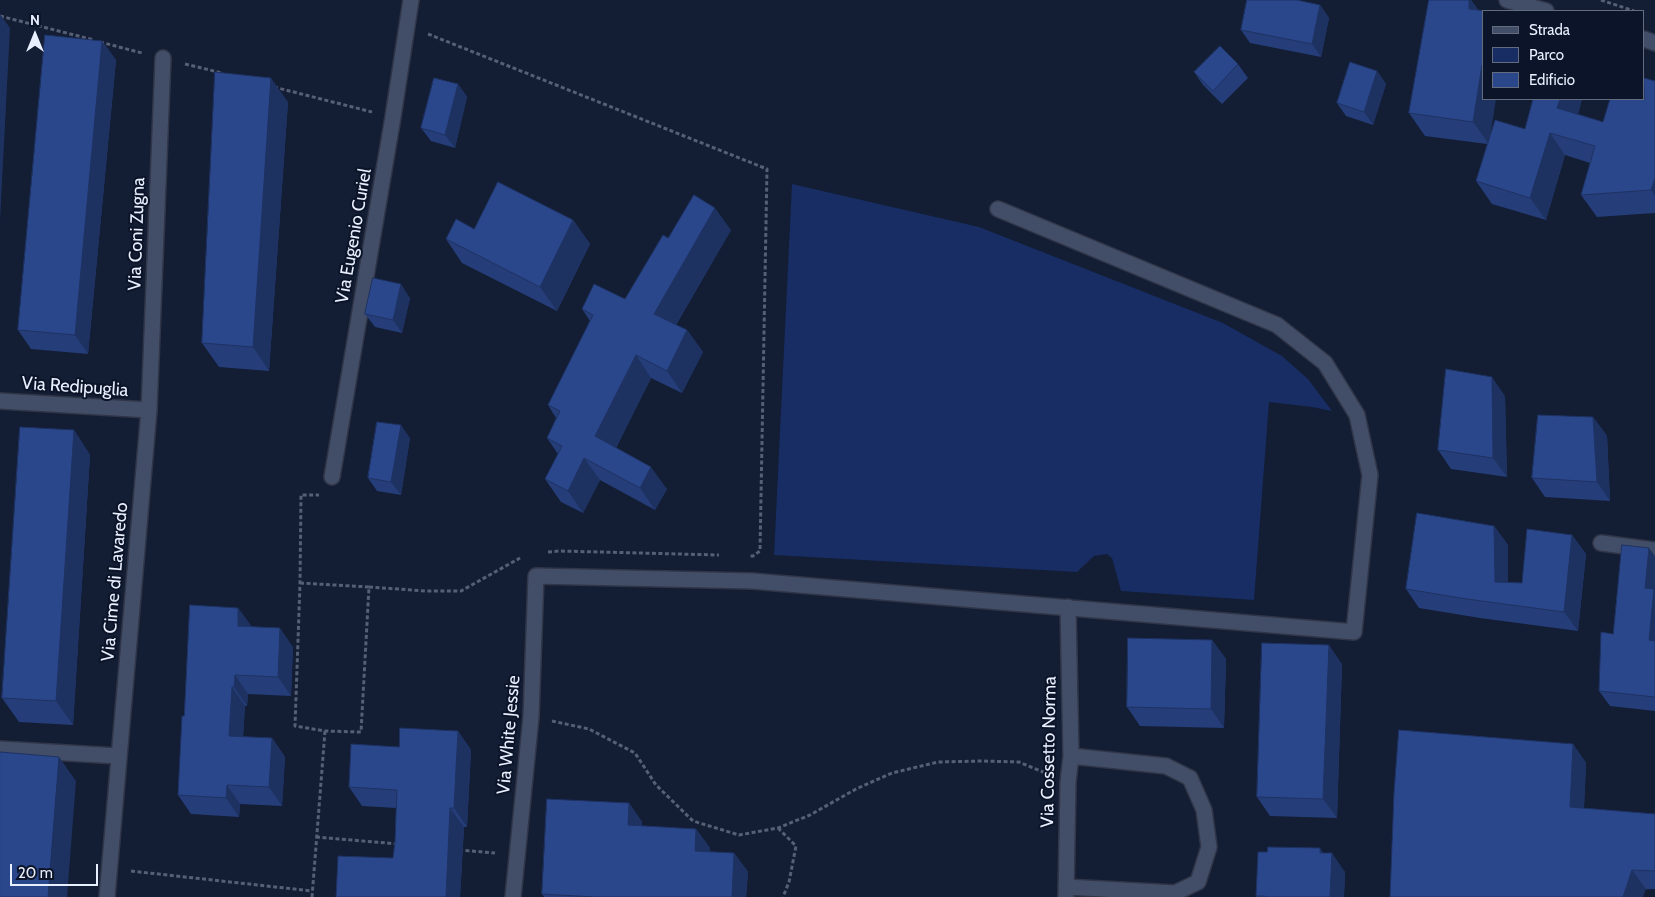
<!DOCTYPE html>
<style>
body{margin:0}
#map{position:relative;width:1655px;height:897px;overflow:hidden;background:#131d33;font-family:Cabin,sans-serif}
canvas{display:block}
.legend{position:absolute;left:1482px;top:10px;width:162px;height:90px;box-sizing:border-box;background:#0b1428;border:1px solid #636c7e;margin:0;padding:6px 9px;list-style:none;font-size:15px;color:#e8effe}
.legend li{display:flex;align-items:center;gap:10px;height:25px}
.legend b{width:25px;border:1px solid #636c7e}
.north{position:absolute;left:10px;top:10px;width:50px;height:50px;-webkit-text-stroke:4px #0b1428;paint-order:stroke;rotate:0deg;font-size:14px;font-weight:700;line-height:20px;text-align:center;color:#e8effe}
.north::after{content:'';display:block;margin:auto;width:18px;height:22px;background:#e8effe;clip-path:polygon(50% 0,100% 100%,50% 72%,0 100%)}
.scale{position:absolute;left:10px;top:864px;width:88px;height:22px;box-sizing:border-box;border:2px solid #e8effe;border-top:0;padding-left:6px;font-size:15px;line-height:18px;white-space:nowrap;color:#e8effe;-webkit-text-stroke:4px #0b1428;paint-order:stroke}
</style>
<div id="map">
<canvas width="1655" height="897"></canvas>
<ul class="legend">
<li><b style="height:6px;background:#424e67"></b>Strada</li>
<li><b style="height:14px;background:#172d63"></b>Parco</li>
<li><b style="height:14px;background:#2b478c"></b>Edificio</li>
</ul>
<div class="north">N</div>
<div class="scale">20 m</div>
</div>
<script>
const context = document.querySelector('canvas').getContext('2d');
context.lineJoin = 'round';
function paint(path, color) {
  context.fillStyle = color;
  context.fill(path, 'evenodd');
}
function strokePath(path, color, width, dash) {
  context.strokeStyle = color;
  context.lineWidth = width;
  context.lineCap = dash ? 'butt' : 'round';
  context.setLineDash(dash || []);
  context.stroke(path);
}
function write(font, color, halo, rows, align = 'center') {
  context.font = font + ' Cabin,sans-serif';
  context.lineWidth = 4;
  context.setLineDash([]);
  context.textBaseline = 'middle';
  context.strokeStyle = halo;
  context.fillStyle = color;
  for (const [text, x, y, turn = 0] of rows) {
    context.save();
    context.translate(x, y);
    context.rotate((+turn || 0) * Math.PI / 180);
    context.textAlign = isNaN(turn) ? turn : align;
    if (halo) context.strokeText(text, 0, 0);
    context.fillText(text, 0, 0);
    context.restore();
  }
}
paint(new Path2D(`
 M792 184 979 227 1223 323 1282 356 1308 379 1332 411 1312 407 1269 402 1254 600 1121 591 1112 558 1107 554 1094 556 1077 572 774 555Z`), '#172d63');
const minor = new Path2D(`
 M1507 0 1546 11
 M1644 39 1655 43
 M0 401 149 410
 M332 477 393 117 411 0
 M1601 543 1655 550
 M0 749 118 756
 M1066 887 1175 893 1198 882 1209 847 1204 810 1190 778 1166 766 1071 756
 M1066 896 1068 782 1071 756 1068 607
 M107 897 149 410 163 58
 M513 897 531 717 536 576 752 581 1354 632 1370 475 1357 415 1325 363 1277 325 998 209`);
strokePath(minor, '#303548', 18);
strokePath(new Path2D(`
 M1601 0 1634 11
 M0 16 94 40
 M428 34 767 169 760 551 753 556H750
 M100 42 142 53
 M185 64 222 73
 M274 87 372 112
 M548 552 559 551 719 555
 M300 583 369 587 361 732 325 731 295 726 300 583 301 495H319
 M369 587 426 591H461L520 558
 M552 721 589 729 635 753 656 785 693 821 739 835 778 828 810 815 856 789 892 773 938 762 983 761 1019 762 1048 774
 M778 828 796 846 789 882 783 897
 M316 837 398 844
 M459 850 495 853
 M131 871 312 891
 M312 897 325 731`), '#565f73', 3, [4, 2.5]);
strokePath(minor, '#424e67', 15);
paint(new Path2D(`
 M1429 0H1471L1478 10 1484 11V99L1490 135 1525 129 1533 99H1582L1578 114 1603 122 1655 81V213L1597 217 1581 195 1590 163 1565 155 1546 220 1492 204 1476 181 1487 144 1425 136 1409 113Z
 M1320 5 1329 18 1321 57 1250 43 1241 30Z
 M102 41 116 60 88 354 31 349 18 330Z
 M1238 64 1248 78 1222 104 1203 85 1194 72Z
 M1377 71 1386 84 1373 125 1346 116 1337 103Z
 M458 84 467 97 455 148 431 141 421 128Z
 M288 102 269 371 219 367 202 343Z
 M573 220 590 244 557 311 462 263 446 239Z
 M731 230 676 325 687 330 703 352 682 393 651 378 616 448 667 489 655 510 600 480 583 513 561 502 545 479 558 454 547 438 556 418 548 405 590 321 582 309 625 299 668 238Z
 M410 298 402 333 375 327 365 314Z
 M1505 396 1507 477 1451 469 1438 450Z
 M1593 417 1607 436 1610 501 1545 497 1532 478Z
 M74 430 90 455 73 725 19 722 2 698Z
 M410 438 401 495 377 491 368 478Z
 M1494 526 1508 545V582L1522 583 1572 535 1586 554 1578 631 1480 618 1419 608 1406 589Z
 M1655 556V711L1610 706 1599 691 1613 634Z
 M238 608 251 626 293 647 291 696 248 694 247 706H245L243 737 272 738 285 757 282 806 240 804 239 817 191 814 178 795 184 716Z
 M1212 640 1226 659 1224 728 1140 726 1127 707Z
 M1342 664 1337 818 1270 816 1257 797Z
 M458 731 471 750 467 827H464L460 897H336L393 858 395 842 396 808 362 806 349 787 399 747Z
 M1573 744 1586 763 1584 808 1655 814V889L1390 897Z
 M629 803 642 822V826L696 829 710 848V852L734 853 748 872 746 897H544L542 894Z
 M1324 853 1345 872 1344 897H1257L1256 896Z`), '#253d78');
paint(new Path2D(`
 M1469 0H1471L1484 18 1469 9Z
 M1320 5 1329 18 1321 57 1312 44Z
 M0 14 10 28 0 221Z
 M102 41 116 60 88 354 75 335Z
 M1482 65 1484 68V99H1496L1489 144 1473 122Z
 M1377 71 1386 84 1373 125 1364 112Z
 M271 78 288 102 269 371 253 347Z
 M458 84 467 97 455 148 445 135Z
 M1560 99H1582L1573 131 1557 108Z
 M1550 133 1565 155 1546 220 1530 198Z
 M1655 178V196L1651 190Z
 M715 208 731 230 669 336 654 314Z
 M573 220 590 244 557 311 540 287Z
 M401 284 410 298 402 333 393 320Z
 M687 330 703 352 682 393 667 371Z
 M636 355 651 378 610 459 595 436Z
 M1492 377 1505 396 1507 477 1493 458Z
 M1593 417 1607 436 1610 501 1597 482Z
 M401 425 410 438 401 495 391 482Z
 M74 430 90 455 73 725 56 701Z
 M584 458 600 480 583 513 568 491Z
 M651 467 667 489 655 510 640 488Z
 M1494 526 1508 545V601L1495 582Z
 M1572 535 1586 554 1578 631 1564 612Z
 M1649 548 1655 556V648L1649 640 1645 588Z
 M238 608 252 627 238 626Z
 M280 628 293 647 291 696 278 677Z
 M1212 640 1226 659 1224 728 1211 709Z
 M1329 645 1342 664 1337 818 1323 799Z
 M235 675 248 694 247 706 234 687Z
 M232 687 245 706 242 755 229 736Z
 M458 731 471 750 467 827 454 808Z
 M272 738 285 757 282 806 269 787Z
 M1573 744 1586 763 1583 826 1570 807Z
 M59 757 76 781 67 897H48Z
 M227 785 240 804 239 817 226 798Z
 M629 803 642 822 641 844 628 825Z
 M450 808 464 827 460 897H446Z
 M696 829 710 848 709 870 695 851Z
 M1320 848 1331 864 1332 853 1345 872 1344 897H1330L1320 853Z
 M734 853 748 872 746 897H732Z
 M1632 870 1646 889 1643 897H1623Z`), '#1e3262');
const building = new Path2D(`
 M1247 0H1297L1320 5 1312 44 1241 30Z
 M1429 0H1469V9L1486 11H1484V66L1482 65 1473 122 1409 113Z
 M45 35 102 41 75 335 18 330Z
 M1220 46 1238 64 1213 91 1194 72Z
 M1350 62 1377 71 1364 112 1337 103Z
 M215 72 271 78 253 347 202 343Z
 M434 78 458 84 445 135 421 128Z
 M1644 78 1655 81V178L1651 190 1581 195 1595 146 1550 133 1530 198 1476 181 1495 120 1525 129 1533 99H1560L1557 108 1603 122 1610 99H1644Z
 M498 182 573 220 540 287 446 239 456 219 474 229Z
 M694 195 715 208 654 314 687 330 667 371 636 355 595 436 651 467 640 488 584 458 568 491 545 479 562 446 547 438 560 411 548 405 593 315 582 309 594 284 625 299 663 235 668 238Z
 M373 278 401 284 393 320 365 314Z
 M1446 369 1492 377 1493 458 1438 450Z
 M1538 415 1593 417 1597 482 1532 478Z
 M377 422 401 425 391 482 368 478Z
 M20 427 74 430 56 701 2 698Z
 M1417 513 1494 526 1495 582 1522 583 1527 529 1572 535 1564 612 1467 599 1406 589Z
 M1622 545 1649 548 1645 588 1654 589 1649 640 1655 641V697L1599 691 1601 632 1613 634Z
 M190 605 238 608V626L280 628 278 677 235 675 234 687H232L229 736 272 738 269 787 227 785 226 798 178 795 182 716H184Z
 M1128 638 1212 640 1211 709 1127 707Z
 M1262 643 1329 645 1323 799 1257 797Z
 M400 728 458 731 454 808H450L446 897H336L338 856 393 858 395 842 397 790 349 787 351 744 399 747Z
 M1399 730 1573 744 1570 807 1655 814V871L1632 870 1623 897H1390L1394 793Z
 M0 752 59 757 48 897H0Z
 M547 799 629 803 628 825 696 829 695 851 734 853 732 897H595L542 894Z
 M1268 847 1320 848V853H1332L1330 897H1265V896H1256L1258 852H1267Z`);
paint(building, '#2b478c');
strokePath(building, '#1e3262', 1);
write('18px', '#e8effe', '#0b1428', [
 ["Via Coni Zugna",137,234,-88],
 ["Via Eugenio Curiel",354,236,-80],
 ["Via Redipuglia",75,387,4],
 ["Via Cime di Lavaredo",115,582,-85],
 ["Via White Jessie",509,735,-85],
 ["Via Cossetto Norma",1049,752,-89]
]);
</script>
